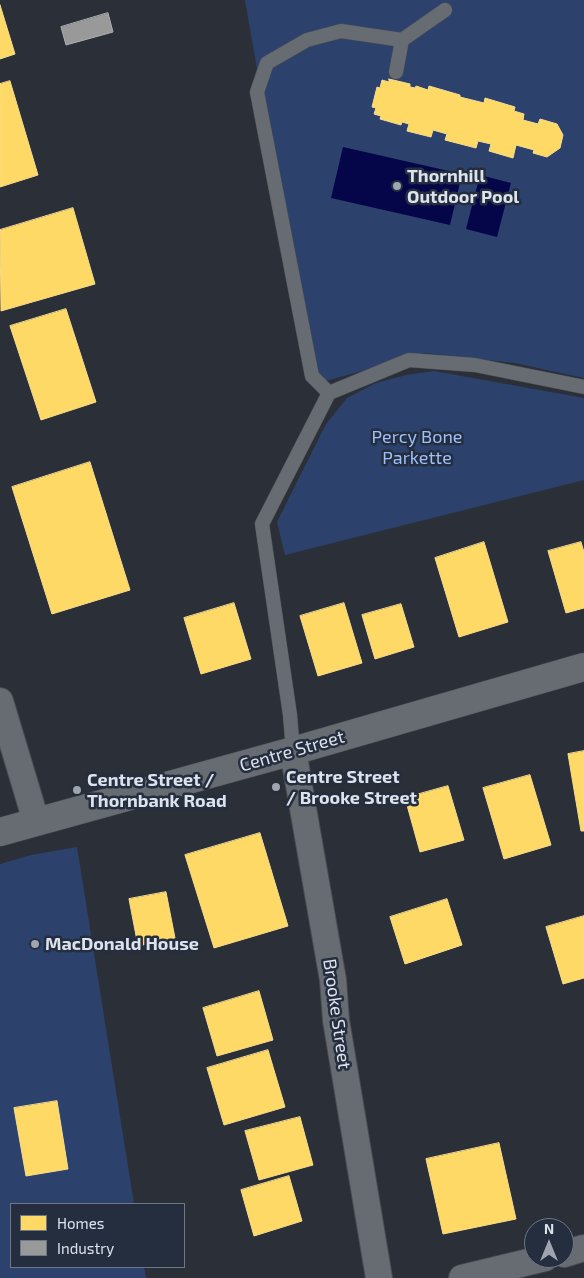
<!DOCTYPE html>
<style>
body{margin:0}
#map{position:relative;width:584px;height:1278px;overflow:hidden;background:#2b2f38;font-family:"Exo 2",sans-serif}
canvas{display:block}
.legend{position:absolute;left:10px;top:1203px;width:175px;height:65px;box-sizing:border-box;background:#252e3e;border:1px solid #6f7684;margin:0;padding:6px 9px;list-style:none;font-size:15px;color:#dde3ed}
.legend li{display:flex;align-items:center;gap:10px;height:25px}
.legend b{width:25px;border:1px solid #6f7684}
.north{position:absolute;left:524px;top:1218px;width:50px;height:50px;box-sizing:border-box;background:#252e3e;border:1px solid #6f7684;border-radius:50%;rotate:0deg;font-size:14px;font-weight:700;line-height:20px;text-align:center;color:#dde3ed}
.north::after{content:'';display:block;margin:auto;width:18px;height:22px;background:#9fa4ae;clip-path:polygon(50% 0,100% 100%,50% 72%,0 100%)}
</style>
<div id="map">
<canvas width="584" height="1278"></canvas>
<ul class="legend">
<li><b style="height:14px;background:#ffd966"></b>Homes</li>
<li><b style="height:14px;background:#999"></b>Industry</li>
</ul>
<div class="north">N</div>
</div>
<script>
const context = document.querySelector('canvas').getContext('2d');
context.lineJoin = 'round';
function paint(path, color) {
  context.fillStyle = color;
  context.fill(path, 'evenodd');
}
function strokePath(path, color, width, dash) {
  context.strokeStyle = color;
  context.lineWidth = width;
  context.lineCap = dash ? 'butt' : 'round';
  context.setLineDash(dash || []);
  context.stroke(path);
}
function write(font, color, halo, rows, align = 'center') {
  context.font = font + ' "Exo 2",sans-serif';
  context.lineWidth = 5;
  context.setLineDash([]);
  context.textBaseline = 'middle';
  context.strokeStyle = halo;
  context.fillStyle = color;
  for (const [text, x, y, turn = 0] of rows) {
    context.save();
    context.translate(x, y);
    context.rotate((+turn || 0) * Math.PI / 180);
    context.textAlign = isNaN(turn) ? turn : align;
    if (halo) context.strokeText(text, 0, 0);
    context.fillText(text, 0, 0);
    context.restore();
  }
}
paint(new Path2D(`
 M245 0H584V378L515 363 425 353 312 385Z
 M434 371 584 398V480L285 555 277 522 326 424 347 398 376 383 406 375Z
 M77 847 134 1204H11V1267H144L146 1278H0V864L31 855Z`), '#2c426d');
paint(new Path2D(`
 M343 147 462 174 450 225 331 198Z
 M480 175 511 183 497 237 466 229Z`), '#040649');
const homes = new Path2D(`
 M0 5 15 54 0 59Z
 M389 79 410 84V87L415 88 416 86 428 90 429 86 460 95V97L484 103 485 98 515 107 514 111 524 114 523 120 538 124 540 119 557 124 563 135 560 148 547 157 533 153 534 150 516 145 513 158 489 151 491 144 478 141 476 148 445 140 447 134 433 130 431 137 407 131 409 124 402 122 401 125 380 119 381 116 374 114 376 108 372 107 377 87 380 88 382 80 389 82Z
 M10 81 38 175 0 187V84Z
 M73 208 95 284 1 311 0 230Z
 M66 309 96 402 41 420 10 326Z
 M90 462 130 590 52 614 12 487Z
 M484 542 508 622 459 637 435 558Z
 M581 542 584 552V608L566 613 548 551Z
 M234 603 251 659 201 674 184 618Z
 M344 603 362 663 318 676 300 616Z
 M401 604 414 647 375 659 362 615Z
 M584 751V831H581L568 754Z
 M530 775 551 845 504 859 483 788Z
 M448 786 464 840 420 852 405 798Z
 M260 833 288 926 214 948 185 855Z
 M166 892 175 938 138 946 129 899Z
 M447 899 462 945 405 964 390 917Z
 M584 916V978L563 984 546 927Z
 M259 991 273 1040 217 1056 203 1008Z
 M268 1050 285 1107 224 1125 207 1068Z
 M57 1101 68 1169 26 1176 14 1108Z
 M300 1117 313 1165 259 1180 245 1131Z
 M499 1143 516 1219 443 1234 426 1159Z
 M289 1176 302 1221 254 1236 241 1190Z`);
paint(homes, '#ffd966');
strokePath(homes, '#f5dc8e', 1);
const industry = new Path2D(`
 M108 13 113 32 66 45 61 27Z`);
paint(industry, '#999');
strokePath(industry, '#adafb2', 1);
const service = new Path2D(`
 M396 72 402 40
 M329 393 312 376 257 92 267 63 307 40 341 31 402 40 445 10
 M293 751 290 715 262 524 329 393 409 360 475 365 584 387`);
const minor = new Path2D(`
 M0 701 36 821
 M293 751 333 980 336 1020 379 1278
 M564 1254 584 1248
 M462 1278 545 1258`);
const secondary = new Path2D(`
 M0 832 293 751 584 667`);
strokePath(service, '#494c54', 15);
strokePath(minor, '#494c54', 28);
strokePath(secondary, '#494c54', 29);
strokePath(service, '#676b72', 14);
strokePath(minor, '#676b72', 26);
strokePath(secondary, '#676b72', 28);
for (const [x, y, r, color] of [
 [397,186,5,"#9fa4ae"],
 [276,787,5,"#9fa4ae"],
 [77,790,5,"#9fa4ae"],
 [35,944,5,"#9fa4ae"]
]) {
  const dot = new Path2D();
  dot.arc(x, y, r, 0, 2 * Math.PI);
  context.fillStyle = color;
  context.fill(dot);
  strokePath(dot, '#252e3e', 2);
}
write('bold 18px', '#dde3ed', '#252e3e', [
 ["Thornhill",407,176],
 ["Outdoor Pool",407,197],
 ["Centre Street",286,777],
 ["/ Brooke Street",286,798],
 ["Centre Street /",87,780],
 ["Thornbank Road",87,801],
 ["MacDonald House",45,944]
], 'left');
write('18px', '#9dbffc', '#252e3e', [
 ["Percy Bone",417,437],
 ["Parkette",417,458]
]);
write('18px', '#dde3ed', '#252e3e', [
 ["Centre Street",292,751,-16],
 ["Brooke Street",337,1014,82]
]);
</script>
